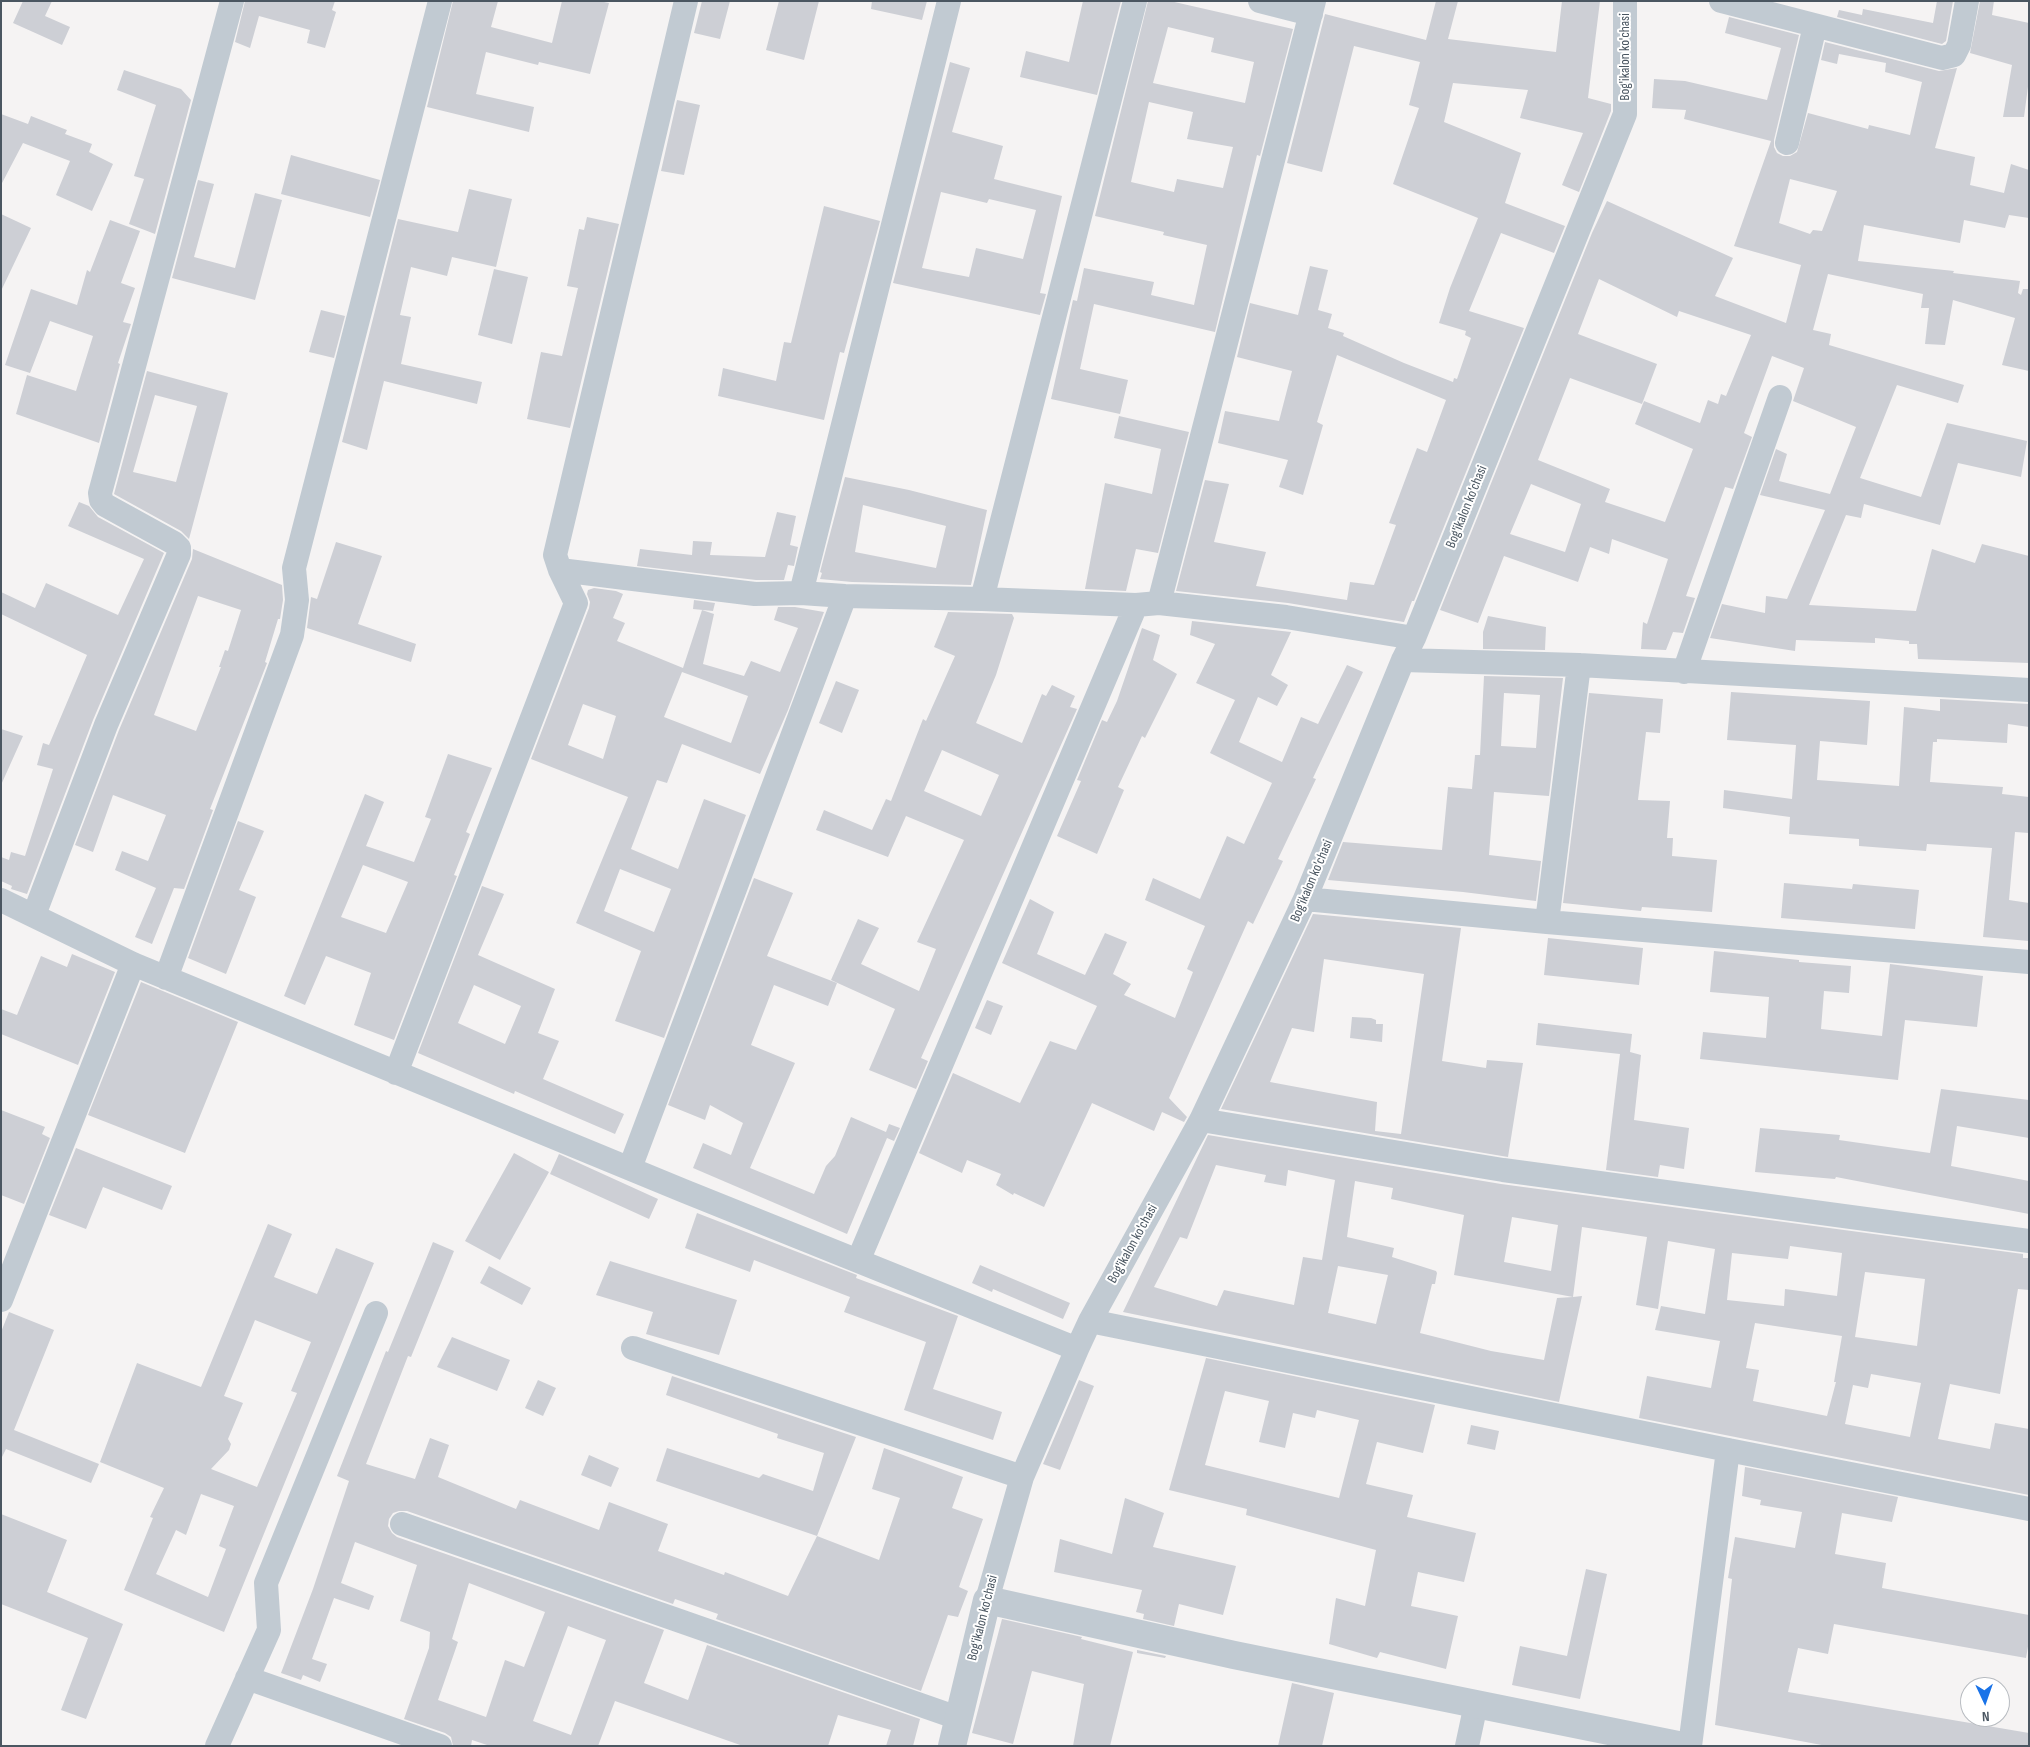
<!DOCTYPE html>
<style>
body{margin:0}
#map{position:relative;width:2030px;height:1747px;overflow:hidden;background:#f5f3f3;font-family:"Sofia Sans Condensed",sans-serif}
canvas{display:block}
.frame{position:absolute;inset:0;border:2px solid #4a5661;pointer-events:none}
.north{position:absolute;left:1960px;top:1677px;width:50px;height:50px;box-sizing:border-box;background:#fff;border:1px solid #b7bbc0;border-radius:50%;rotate:177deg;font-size:14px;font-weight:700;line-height:20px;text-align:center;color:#4a5661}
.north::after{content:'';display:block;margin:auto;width:18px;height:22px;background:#1a73e8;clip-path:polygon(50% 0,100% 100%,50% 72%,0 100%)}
</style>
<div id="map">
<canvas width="2030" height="1747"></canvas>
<div class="frame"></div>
<div class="north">N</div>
</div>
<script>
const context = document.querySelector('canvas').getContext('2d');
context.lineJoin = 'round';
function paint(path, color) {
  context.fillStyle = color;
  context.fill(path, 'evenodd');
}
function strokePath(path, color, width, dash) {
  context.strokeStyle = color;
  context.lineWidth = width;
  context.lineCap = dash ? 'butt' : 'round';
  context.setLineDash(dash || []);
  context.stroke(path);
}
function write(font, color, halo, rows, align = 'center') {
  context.font = font + ' "Sofia Sans Condensed",sans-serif';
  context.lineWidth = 4;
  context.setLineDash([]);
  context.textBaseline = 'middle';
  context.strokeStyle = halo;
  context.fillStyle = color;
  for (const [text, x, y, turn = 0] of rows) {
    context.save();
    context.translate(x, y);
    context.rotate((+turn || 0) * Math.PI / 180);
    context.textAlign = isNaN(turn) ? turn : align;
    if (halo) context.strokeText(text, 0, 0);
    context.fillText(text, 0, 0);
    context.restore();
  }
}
paint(new Path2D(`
 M23 1H52L45 16 70 27 62 45 13 23Z
 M245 1H335L332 10 336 12 325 48 307 43 310 30 259 16 250 48 235 42Z
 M453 1H498L491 27 552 43 562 1H599L609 3 590 74 539 62 538 65 486 52 476 94 534 107 529 132 427 107Z
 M702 1H730L720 39 694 33Z
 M779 1H819L804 60 766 50Z
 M872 1H927L922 20 871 9Z
 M1083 1H1121L1097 95 1020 77 1026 51 1069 62Z
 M1148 1H1170L1293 29 1260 156 1257 155 1215 332 1094 304 1080 369 1128 380 1120 414 1051 399 1073 300 1077 301 1084 268 1154 282 1151 295 1194 305 1207 245 1163 235 1164 232 1095 216ZM1168 27 1214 38 1211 52 1254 62 1245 103 1153 83ZM1149 102 1193 112 1187 139 1233 147 1223 188 1177 179 1174 192 1131 182Z
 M1436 1H1458L1448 39 1556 52 1562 1H1600L1588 98 1611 104V111L1579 192 1562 185 1583 133 1520 118 1528 90 1453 83 1444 122 1521 153 1505 203 1565 226 1554 253 1501 233 1469 311 1524 328 1414 601H1412L1404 622 1288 603 1176 591 1205 480 1229 484 1214 542 1266 552 1256 586 1347 600 1350 582 1374 585 1396 525 1389 523 1417 448 1427 452 1446 400 1337 355 1317 422 1323 425 1303 495 1279 487 1288 460 1218 443 1225 411 1279 421 1292 371 1237 357 1250 303 1298 315 1310 266 1328 270 1318 310 1332 314 1328 328 1344 333 1343 336 1404 363 1453 382 1454 378 1457 379 1471 338 1465 335 1466 331 1439 323 1450 288 1478 218 1393 184 1419 108 1409 105 1420 62 1354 46 1322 172 1287 163 1325 14 1426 40Z
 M1937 1H1953L1946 41 1942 44 1837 17 1839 10 1862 15 1863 9 1933 23Z
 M1980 1H1994L1992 15 2029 23V79L2024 117H2003L2012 65 1970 53Z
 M1729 17 1799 35 1774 140V147L1777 153 1783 156H1790L1797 152 1808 113 1868 129 1869 125 1910 135 1922 82 1885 72 1886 63 1839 54 1837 64 1821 60 1825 42 1939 71 1957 68 1935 148 1975 157 1970 185 2004 193 2011 164 2029 170V218L2009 215 2005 228 1964 220 1960 243 1864 225 1858 261 1954 271 1953 273 2020 281 2018 293 2021 295 2023 289H2029V371L2002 365 2015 318 1953 300 1945 345 1925 344 1929 308H1921L1923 294 1828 274 1813 330 1831 334 1829 345 1964 385 1958 403 1897 385 1860 478 1921 497 1947 423 2027 441 2021 477 1958 463 1940 525 1864 504 1861 518 1846 515 1809 605 1916 611 1932 549 1975 563 1982 544 2029 556V663L1918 659 1917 644H1909V641L1875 638V643L1796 640 1795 651 1710 638 1722 604 1765 613 1766 596 1787 599 1825 510 1760 495 1776 449 1787 454 1779 481 1830 494 1856 427 1793 401 1804 368 1772 356 1744 433 1752 437 1733 489 1725 487 1686 596 1695 598 1683 633 1673 632 1666 650 1641 649 1643 622 1647 624 1668 559 1612 539 1609 554 1590 547 1578 582 1504 556 1478 623 1440 610 1592 233 1607 201 1733 258 1715 296 1786 323 1801 265 1734 246 1771 141 1684 119 1686 110 1652 108 1654 79 1685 81 1767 100 1781 48 1725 33ZM1790 179 1837 191 1822 231 1813 230 1810 234 1779 223ZM1599 279 1677 317 1679 311 1751 335 1726 396 1721 394 1718 404 1708 400 1700 423 1644 401 1635 424 1693 449 1665 522 1605 502 1610 489 1538 460 1570 378 1642 404 1657 364 1578 334ZM1531 484 1581 504 1565 552 1510 534Z
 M950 62 970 68 952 132 1003 146 994 179 1062 196 1040 293 1046 294 1040 315 893 283ZM941 192 987 203 989 199 1036 210 1023 259 976 248 969 277 922 268Z
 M124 70 181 89 191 100 155 234 129 224 144 179 134 176 156 105 117 90Z
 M677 100 700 105 684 175 661 171Z
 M1 114 28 124 31 116 67 130 65 134 92 144 89 152 113 164 92 211 56 195 70 161 23 143 1 185Z
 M291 155 380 180 370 217 281 194Z
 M198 180 214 184 194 257 235 268 255 193 282 200 255 300 172 278Z
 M469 189 512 199 496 267 452 257 447 276 411 267 400 315 411 317 401 364 482 382 477 404 384 381 367 450 342 442 398 219 458 232Z
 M824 206 880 221 844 353 840 352 824 420 718 396 723 368 776 381 784 342 791 343Z
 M1 214 31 228 1 291Z
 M587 217 619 224 570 428 527 419 541 352 562 356 578 288 567 286 579 229 584 230Z
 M110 220 140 231 121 283 135 288 123 322 131 324 118 363 120 364 99 443 16 414 27 375 76 391 93 336 50 321 30 373 5 365 31 289 77 305 87 270 90 272Z
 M494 269 528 277 512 344 478 335Z
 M321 310 345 316 334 358 309 352Z
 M147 371 228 393 189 539 181 531 114 494ZM155 395 197 406 176 482 133 472Z
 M1119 416 1189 432 1158 553 1136 549 1126 591 1085 589 1105 483 1152 494 1161 449 1114 438Z
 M845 477 909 490 987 510 971 585 852 582 820 579 822 573 820 572ZM863 505 946 526 936 568 855 552Z
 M79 502 89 506 98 517 164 553 93 720 27 894 11 889 12 886 1 881V857L9 860 11 852 25 856 53 769 37 765 43 743 49 745 87 655 1 614V592L35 608 46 583 118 615 144 559 68 526Z
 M777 512 796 516 790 545 798 547 794 566 788 565 784 580H756L637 566 640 549 692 555 693 541 712 542 710 555 765 557Z
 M336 542 382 556 358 624 416 644 411 662 307 628 311 597 317 599Z
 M193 549 282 585 283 600 280 619H278L265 662 267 663 210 809 213 810 184 889 174 888 152 944 135 937 156 888 115 870 122 851 148 861 166 815 113 795 93 852 75 845 119 730 192 559ZM198 596 241 610 228 651 225 650 219 667H221L196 731 154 715Z
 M594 588 616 591 623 594 613 618 625 623 617 641 683 668 702 610 714 614 703 664 744 676 751 661 780 672 798 628 774 620 778 607H795L824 612 788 710 760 774 682 744 667 783 657 780 631 849 678 869 704 799 746 815 664 1038 615 1021 641 951 576 923 628 797 531 759 589 608 590 602 587 594 588 590ZM682 672 748 696 731 743 664 717ZM583 704 616 716 603 759 568 745ZM620 869 671 889 654 932 604 911Z
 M694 600 715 603 713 611 693 609Z
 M948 612 1012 614 1014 618 996 675 976 723 1022 743 1042 694 1046 696 1052 685 1075 696 1070 707 1077 709 921 1058 928 1061 916 1089 869 1070 895 1009 831 980 858 919 879 928 861 964 919 991 936 949 917 942 964 840 906 816 888 857 816 830 824 810 872 830 886 799 891 801 923 719 926 721 955 656 934 647ZM942 750 999 775 981 816 924 791Z
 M1488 616 1546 627 1545 650 1483 649V632Z
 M1192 621 1291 632 1271 675 1288 685 1277 706 1258 697 1239 742 1282 762 1301 717 1318 724 1347 665 1363 672 1313 778 1316 779 1278 859 1283 861 1253 924 1248 921 1169 1098 1187 1117 1184 1122 1162 1112 1154 1131 1092 1103 1044 1207 1014 1193 1013 1195 996 1185 1001 1174 967 1160 962 1173 919 1153 953 1073 1020 1103 1050 1041 1076 1050 1097 1006 1002 963 1030 899 1054 912 1037 954 1085 975 1105 933 1127 942 1113 974 1131 984 1124 995 1175 1018 1193 972 1187 969 1205 926 1145 900 1153 878 1200 899 1227 836 1244 844 1272 783 1210 753 1235 700 1196 683 1215 644 1190 635Z
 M1142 628 1160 635 1153 660 1177 674 1145 738 1142 736 1118 787 1124 790 1097 854 1057 836 1081 781 1077 780 1102 720 1107 722 1117 701Z
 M1484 676 1563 678 1549 796 1494 792 1489 855 1541 861 1536 901 1463 892 1328 880 1343 842 1442 850 1448 787 1472 789 1475 755H1480ZM1504 693 1540 695 1536 748 1501 746Z
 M836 681 859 690 842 733 819 723Z
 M1731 692 1870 701 1867 745 1820 741 1817 780 1899 786 1904 707 1940 711V699L2029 704V727L2008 724 2007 743 1937 739V742H1933L1930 782 2003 787 2002 794 2029 797V833L2015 832 2009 900 2029 903V941L1983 937 1992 848 1927 844 1926 851 1859 846V839L1789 834 1790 817 1723 808 1724 790 1792 799 1796 745 1727 740Z
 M1589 693 1663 699 1660 733 1646 732 1638 800 1670 801 1667 838H1673L1672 856 1717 860 1712 912 1642 907 1641 911 1563 903Z
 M1 729 23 736 1 785Z
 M448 754 492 768 466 832 470 834 454 875 457 876 394 1040 354 1025 371 973 326 956 305 1005 284 996 365 794 384 802 366 846 414 862 431 819 425 817ZM363 865 408 882 386 933 341 917Z
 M238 821 264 831 239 890 256 897 226 974 188 958Z
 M754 878 793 893 767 956 837 983 828 1006 774 985 751 1045 795 1063 750 1168 814 1194 826 1166 835 1156 851 1117 886 1132 889 1124 900 1128 894 1141 887 1138 847 1234 693 1168 703 1143 731 1155 743 1123 710 1105 705 1120 668 1105Z
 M1784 883 1852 889 1853 884 1919 890 1915 929 1781 918Z
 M482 886 504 894 478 955 555 989 538 1033 559 1041 543 1079 624 1114 615 1134 515 1091 514 1094 418 1053ZM474 985 521 1006 505 1044 458 1023Z
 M1313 914 1461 928 1442 1061 1486 1068 1487 1060 1523 1063 1508 1157 1221 1109ZM1324 959 1424 974 1401 1134 1375 1131 1377 1102 1270 1082 1292 1028 1314 1032Z
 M1548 938 1643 948 1639 985 1544 975Z
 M1714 951 1799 960V962L1851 966 1849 993 1824 991 1821 1029 1882 1036 1890 964 1983 976 1977 1027 1905 1020 1898 1080 1700 1059 1703 1032 1766 1038 1769 997 1710 992Z
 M72 954 115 972 78 1065 1 1034V1009L17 1015 41 956 67 967Z
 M141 982 238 1022 185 1153 88 1115Z
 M987 1000 1003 1006 991 1035 975 1028Z
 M1352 1017 1371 1018 1376 1020V1024H1383L1382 1042 1350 1038Z
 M1538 1023 1632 1034 1630 1052 1641 1055 1634 1120 1689 1128 1684 1169 1660 1165 1658 1177 1606 1170 1620 1054 1536 1045Z
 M1941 1089 2029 1100V1138L1957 1126 1951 1166 2029 1181V1214L1836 1177 1835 1179 1755 1172 1760 1128 1840 1135 1839 1140 1930 1153Z
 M1 1110 45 1127 42 1134 50 1138 24 1204 1 1195Z
 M1208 1135 1501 1184 2023 1254V1258H2029V1290L2018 1289 2000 1394 1950 1384 1938 1439 1990 1449 1995 1423 2029 1429V1495L1639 1418 1647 1376 1711 1388 1720 1341 1655 1330 1661 1306 1705 1314 1715 1249 1668 1241 1658 1309 1636 1305 1647 1237 1582 1227 1573 1297 1582 1296 1559 1402 1123 1312ZM1216 1165 1266 1175 1264 1182 1286 1186 1288 1170 1335 1180 1322 1260 1303 1257 1294 1305 1224 1290 1217 1306 1154 1287 1180 1237 1187 1239ZM1355 1181 1393 1188 1391 1199 1464 1215 1454 1275 1573 1297 1557 1298 1544 1360 1491 1351 1420 1333 1432 1284H1435L1437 1273 1436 1271 1392 1257 1394 1248 1347 1237ZM1512 1217 1558 1225 1551 1271 1504 1262ZM1790 1246 1842 1253 1837 1296 1785 1289 1784 1306 1727 1300 1732 1253 1788 1259ZM1338 1266 1388 1275 1376 1324 1328 1313ZM1865 1272 1925 1279 1917 1346 1855 1337ZM1755 1323 1842 1336 1834 1382H1836L1827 1416 1753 1401 1759 1370 1746 1368ZM1871 1374 1921 1383 1910 1437 1845 1424 1853 1385 1868 1388Z
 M76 1148 172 1186 162 1210 103 1187 86 1229 49 1215Z
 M514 1153 549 1172 500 1260 465 1241Z
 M559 1154 658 1199 649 1219 550 1174Z
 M697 1213 857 1275 856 1278 958 1316 933 1389 1002 1412 993 1440 904 1410 926 1342 844 1312 850 1297 754 1260 750 1272 685 1248Z
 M268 1224 292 1234 274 1277 317 1294 336 1248 374 1263 224 1632 124 1590 153 1518 150 1517 164 1488 100 1462 137 1363 201 1387ZM255 1320 311 1342 291 1391 297 1393 257 1487 211 1469 229 1450 231 1444 228 1439 243 1403 224 1396ZM201 1494 234 1506 219 1546 226 1549 208 1597 156 1574 176 1530 186 1535Z
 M433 1242 454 1251 411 1357 408 1356 366 1464 415 1479 430 1438 449 1445 438 1477 516 1509 520 1500 599 1530 609 1502 668 1524 658 1551 724 1575 725 1572 788 1596 817 1536 879 1560 900 1498 872 1489 884 1448 963 1477 952 1508 983 1519 959 1587 968 1591 958 1617 948 1615 921 1691 716 1619 718 1614 675 1599 673 1604 407 1511H399L393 1513 389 1519 388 1526 392 1533 397 1537 664 1630 644 1683 688 1700 707 1645 920 1719 913 1746H886L891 1730 838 1715 828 1746H743L615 1701 598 1746H490L472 1740 471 1746H453L451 1737 445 1733 404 1719 429 1648 430 1632 400 1621 417 1565 355 1542 341 1583 374 1596 369 1610 334 1598 312 1659 327 1664 320 1682 303 1675 301 1680 281 1673 313 1589 349 1481 337 1476 386 1351 388 1352ZM469 1583 545 1612 524 1667 505 1660 486 1717 438 1700 458 1642 452 1639ZM568 1626 606 1640 571 1735 533 1721Z
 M610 1261 737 1300 719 1355 646 1334 653 1312 596 1295Z
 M980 1265 1070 1303 1063 1319 993 1289 992 1292 972 1283Z
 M489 1266 531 1288 522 1305 480 1283Z
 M9 1312 54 1330 14 1430 99 1464 91 1483 6 1449 1 1459V1332Z
 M452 1337 510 1360 497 1391 437 1367Z
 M1206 1358 1435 1405 1423 1453 1377 1442 1366 1484 1413 1495 1407 1517 1476 1533 1464 1582 1418 1572 1411 1606 1458 1616 1446 1669 1380 1652 1377 1658 1329 1644 1336 1598 1365 1606 1376 1550 1246 1515 1247 1509 1169 1490ZM1225 1391 1269 1401 1259 1442 1285 1448 1293 1413 1315 1418 1317 1410 1359 1420 1339 1498 1205 1465Z
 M672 1376 856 1437 817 1536 656 1481 667 1448 759 1478 763 1474 813 1491 824 1453 777 1438 778 1434 666 1395Z
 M538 1380 556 1388 543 1416 525 1408Z
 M1079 1380 1094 1386 1060 1470 1043 1464Z
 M1471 1425 1499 1431 1495 1450 1467 1444Z
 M589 1455 619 1468 611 1487 581 1475Z
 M1745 1467 1898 1497 1892 1522 1842 1513 1835 1554 1886 1563 1882 1588 2029 1615V1641L2026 1658 1834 1624 1828 1654 1798 1648 1788 1692 2029 1733V1746H1827L1715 1725 1732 1579 1728 1578 1735 1537 1795 1548 1802 1512 1760 1505 1761 1500 1742 1496Z
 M1125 1498 1164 1513 1153 1547 1236 1566 1223 1615 1179 1604 1174 1626 1143 1619 1144 1614 1136 1612 1142 1590 1054 1572 1060 1539 1112 1554Z
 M1 1514 67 1540 47 1592 123 1624 86 1719 61 1710 88 1638 1 1604Z
 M1586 1569 1607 1574 1580 1699 1512 1685 1520 1646 1567 1656Z
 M1002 1619 1082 1637 1081 1639 1133 1652 1110 1746H1073L1084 1684 1032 1671 1013 1744 972 1733Z
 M1137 1650 1166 1656 1165 1658 1137 1653Z
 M1292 1683 1334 1693 1322 1746H1278Z`), '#cdcfd5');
strokePath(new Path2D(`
 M1260 1 1311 14
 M1721 1 1942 58 1954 55 1959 45 1967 1
 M1787 143 1815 26
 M560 570 755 594 801 593 845 596 982 599 1136 605 1159 603 1286 617 1414 638
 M801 593 949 1
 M982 599 1135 1
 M1159 603 1314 1
 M1403 660 1579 665 2029 690
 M1684 672 1780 397
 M1305 899 1547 922 2029 962
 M1 900 133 964 684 1191 1077 1349
 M34 915 106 725 179 554V548L174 543 105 505 101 500 100 493 232 1
 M1547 922 1579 665
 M166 978 292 635 297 600 294 568 440 1
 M396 1073 576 603 560 570 555 555 686 1
 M1201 1120 1503 1170 2029 1241
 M630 1168 845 596
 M858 1261 1136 605
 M1 1300 133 964
 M1090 1321 1728 1450 2029 1509
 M633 1348 1022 1477
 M402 1524 958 1718
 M987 1600 1022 1477 1077 1349 1090 1321 1201 1120 1305 899 1403 660 1414 638 1625 114V1
 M247 1678 440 1746
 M217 1746 269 1630 266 1583 376 1313
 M1467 1746 1476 1704
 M1690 1746 1728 1450`), '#c1cad2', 24);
strokePath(new Path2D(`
 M952 1746 987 1600 1234 1655 1683 1746`), '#c1cad2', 28);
write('14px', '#4a5661', '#fff', [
 ["Bog'ikalon ko'chasi",1625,57,-90],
 ["Bog'ikalon ko'chasi",1467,507,-68],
 ["Bog'ikalon ko'chasi",1312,881,-67],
 ["Bog'ikalon ko'chasi",1133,1244,-61],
 ["Bog'ikalon ko'chasi",983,1618,-76]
]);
</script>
